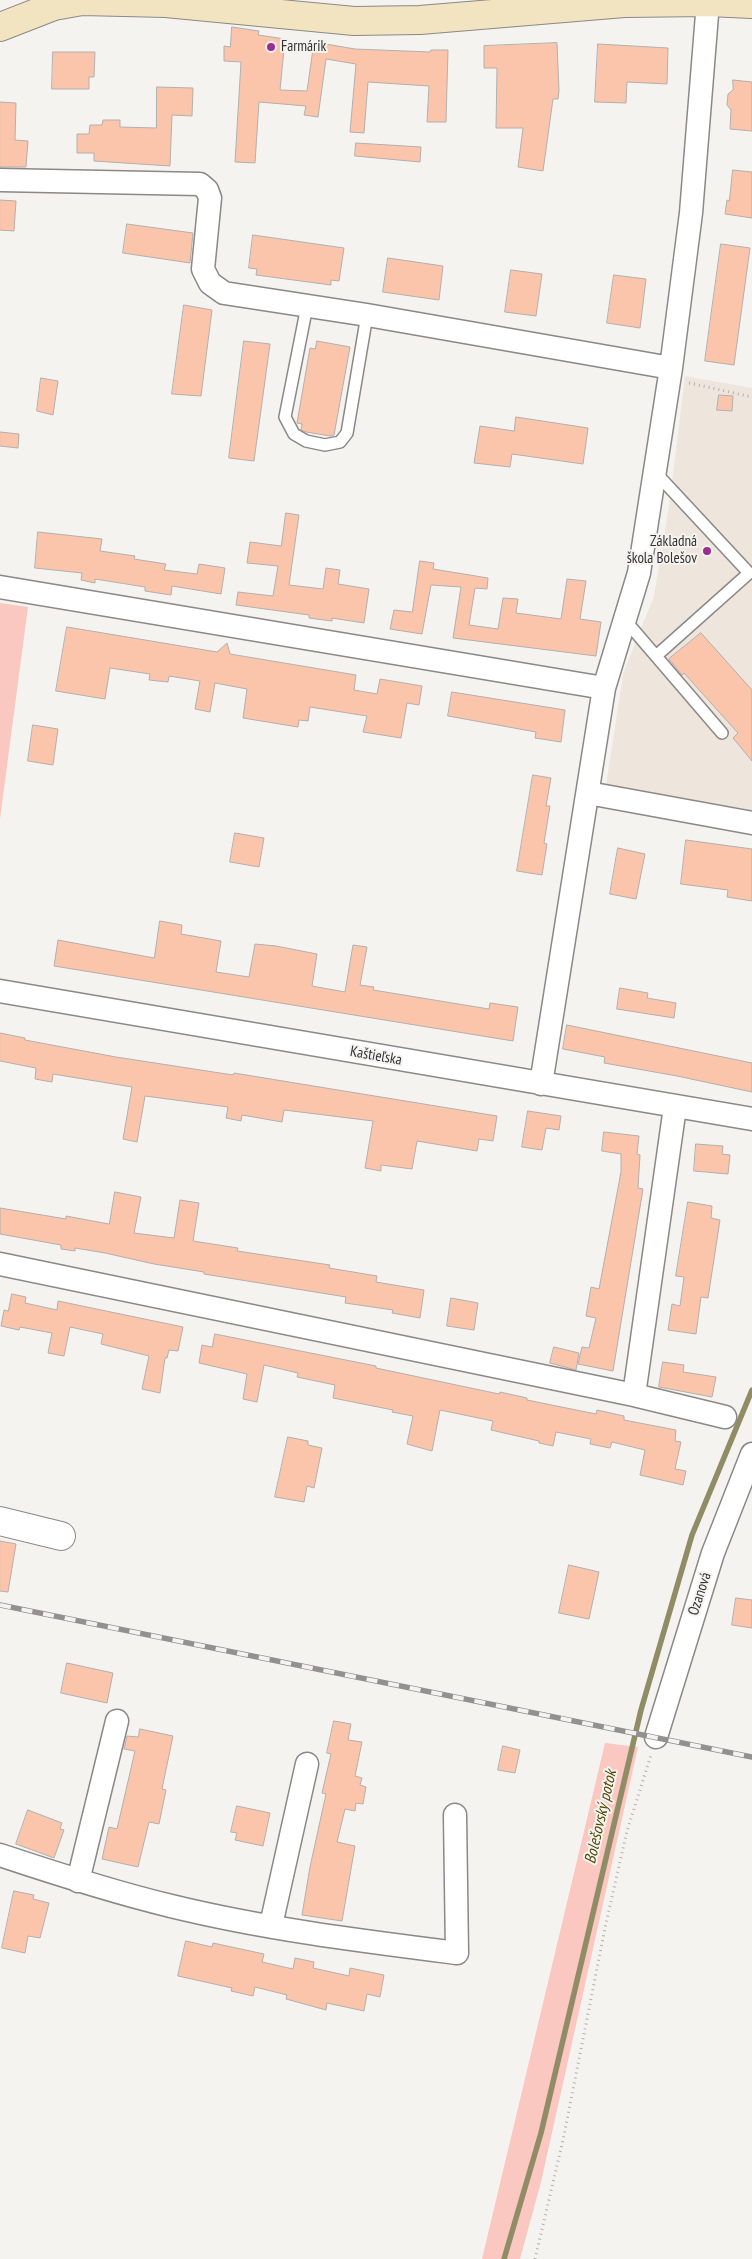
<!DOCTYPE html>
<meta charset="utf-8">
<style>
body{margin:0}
canvas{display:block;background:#f5f3f0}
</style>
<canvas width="752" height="2259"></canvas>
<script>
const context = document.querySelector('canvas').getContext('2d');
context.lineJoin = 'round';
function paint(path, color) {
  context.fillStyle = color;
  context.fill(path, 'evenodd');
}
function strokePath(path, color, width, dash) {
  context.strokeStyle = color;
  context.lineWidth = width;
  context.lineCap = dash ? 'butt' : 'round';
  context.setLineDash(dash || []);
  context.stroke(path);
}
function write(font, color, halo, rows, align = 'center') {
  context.font = font + ' "PT Sans Narrow",sans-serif';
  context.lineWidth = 4;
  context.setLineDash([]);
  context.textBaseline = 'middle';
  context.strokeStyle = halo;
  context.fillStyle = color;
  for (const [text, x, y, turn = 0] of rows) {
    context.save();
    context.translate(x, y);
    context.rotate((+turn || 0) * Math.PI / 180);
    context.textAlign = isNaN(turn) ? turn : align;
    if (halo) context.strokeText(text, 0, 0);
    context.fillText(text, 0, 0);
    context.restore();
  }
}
paint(new Path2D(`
 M685 376 752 388V812L606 786 623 674 654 596 669 506Z`), '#eee5dd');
paint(new Path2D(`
 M0 603 28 607 0 819Z
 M605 1743 638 1747 541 2182 520 2259H482Z`), '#fac8c0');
strokePath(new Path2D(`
 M504 2259 541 2133 641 1710 692 1535 752 1390`), '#908c66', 5.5);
const building = new Path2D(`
 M232 27 259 31 258 35 285 39 280 90 307 91 314 42 355 49 430 52 431 50H448L446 122H427L429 86 368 82 364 133 350 132 356 64 326 59 318 117 304 115 306 106 259 102 255 163 235 162 241 62 224 61V46L230 47Z
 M557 43 559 91 558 99H553L543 171 518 167 523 128H496L497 68H484V46Z
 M598 44 668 48 667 84 627 82 626 103 595 102Z
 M53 52H95L94 77H89V89H52Z
 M733 80 752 82V131L730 129 731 110 727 105 728 94 733 90Z
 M157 87 193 88 192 116 172 115 170 166 94 161V153H77V134H89L90 125H102L103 120H120V127L156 128Z
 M0 102 16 103 15 140 28 141 26 167H0Z
 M356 143 421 147 420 162 355 156Z
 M733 170 752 172V218L725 214 727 200 729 201Z
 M0 200 16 201 14 231 0 230Z
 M127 224 193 233 190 263 123 253Z
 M253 235 344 248 339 281 331 280V285L256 275 257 269 249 268Z
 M721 244 750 248 734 365 705 361Z
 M388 258 443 266 439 300 383 292Z
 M511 270 542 274 536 316 505 312Z
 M614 275 646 279 640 328 607 323Z
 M184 305 212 310 201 396 172 394Z
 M244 341 270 344 254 461 229 458Z
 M317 341 350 347 334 435 330 436 306 432 301 430 302 424 297 423 310 348 315 349Z
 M41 378 58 381 53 415 37 411Z
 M719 395 733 396 732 411 717 410Z
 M516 417 588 428 583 464 512 454 510 467 474 463 480 426 514 431Z
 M0 432 19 434 18 448 0 446Z
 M286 513 299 515 289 585 323 589 326 568 340 570 338 584 369 589 364 623 332 618V621L309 618V615L236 605 238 592 273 596 278 566 247 563 250 542 281 546Z
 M38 532 102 539 100 551 135 556 134 559 166 564 164 570 197 574 199 564 225 568 221 594 172 586 171 595 145 591V587L95 579V583L81 580 82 573 35 568Z
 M420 561 434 563 433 569 488 578 487 589 475 588 469 625 498 629 503 598 518 599 516 613 561 619 567 579 586 581 580 619 601 622 596 656 453 638 461 587 431 585 422 634 390 629 394 610 412 612Z
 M67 627 217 652 227 643 230 654 356 675 354 690 377 694 380 679 422 686 419 705 407 703 401 738 363 732 367 716 310 707 308 721 299 720 298 727 243 718 247 689 215 683 210 712 195 709 200 681 169 676 168 682 149 680 150 674 110 668 105 699 56 691Z
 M701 633 752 690V761L733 738 738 733 684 673 682 675 669 659Z
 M452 692 565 710 561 742 535 738 536 732 448 716Z
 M33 725 58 729 53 765 28 761Z
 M533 775 551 778 546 806H550L544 843 547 844 542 875 517 871Z
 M235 833 264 838 259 867 230 862Z
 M686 840 752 849V901L727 897 728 890 681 884Z
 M618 848 645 854 636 899 610 894Z
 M160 921 182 925 181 934 221 941 216 972 249 977 255 944 276 946 317 954 312 986 345 992 353 945 367 947 360 985 374 987 373 990 489 1009 490 1003 518 1007 513 1041 54 966 58 940 154 958Z
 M620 988 648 993 647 998 676 1003 674 1018 617 1009Z
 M567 1025 752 1063V1092L677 1076 604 1063 605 1057 563 1049Z
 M0 1033 25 1038V1040L116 1057 233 1075 234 1073 497 1116 493 1141 479 1139 477 1151 417 1141 412 1169 381 1165V1171L365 1168 373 1121 284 1110 282 1122 242 1115 241 1121 226 1118 228 1107 145 1096 137 1142 123 1139 132 1087 53 1074 52 1082 35 1079 36 1068 0 1061Z
 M528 1111 561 1116 559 1130 546 1128 542 1150 522 1147Z
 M604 1132 639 1136 637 1154 640 1155 638 1188 643 1189 613 1371 578 1364 582 1347 589 1348 596 1318 586 1316 591 1287 599 1289 621 1172V1154L602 1151Z
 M696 1144 723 1146 722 1154 730 1155 728 1174 694 1171Z
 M115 1192 141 1197 134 1233 174 1238 180 1200 199 1203 193 1241 238 1248 237 1251 330 1265 329 1268 377 1276 376 1282 424 1290 420 1318 392 1313 393 1310 345 1303 346 1297 204 1274V1272L154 1264 105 1253 75 1248V1251L61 1249V1245L0 1234V1208L66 1219V1216L109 1224Z
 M688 1202 712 1206 711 1218 720 1220 708 1298 701 1297 696 1334 668 1330 672 1304 680 1306 684 1277 676 1276Z
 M12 1294 26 1297 25 1303 57 1310 58 1301 183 1327 178 1351 169 1350 167 1358H165L160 1393 142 1389 149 1356 101 1344 103 1334 70 1327 64 1356 48 1353 52 1333 20 1327 19 1330 1 1326 4 1310 8 1311Z
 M451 1298 478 1303 474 1330 447 1326Z
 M215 1334 376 1366V1368L499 1394 500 1392 527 1398V1400L596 1414 597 1410 624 1416V1420L676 1430 675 1441 681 1442 675 1469 686 1471 683 1485 640 1475 645 1450 612 1442 610 1448 590 1444 591 1439 556 1432 553 1446 539 1443V1441L491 1430 493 1421 440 1410 432 1451 407 1444 413 1416 392 1412 393 1410 333 1398 335 1385 297 1377 298 1373 264 1365 257 1402 243 1399 247 1374 199 1363 202 1345 212 1347Z
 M554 1347 579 1353 576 1370 550 1363Z
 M663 1362 684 1365 683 1372 716 1377 712 1397 659 1387Z
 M288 1437 308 1441V1445L322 1448 314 1488 307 1486 304 1502 275 1497Z
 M0 1541 16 1544 8 1592 0 1591Z
 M569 1565 599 1572 589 1619 559 1613Z
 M736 1598 752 1600V1628L732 1625Z
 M67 1663 113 1673 107 1703 61 1693Z
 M334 1721 351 1724 348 1740 362 1742 355 1776 362 1778 360 1785 366 1787 363 1804 356 1803 355 1811 345 1809 337 1842 355 1846 342 1921 302 1915 310 1867 326 1794 322 1793 331 1754 327 1753Z
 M140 1729 173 1736 162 1789 166 1790 159 1824 149 1822 138 1867 102 1859 109 1827 117 1829 135 1751 124 1749 127 1736 138 1737Z
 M503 1746 520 1750 515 1773 498 1770Z
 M237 1806 270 1813 263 1846 235 1840 237 1833 231 1832Z
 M28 1810 62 1823 60 1829 64 1830 54 1858 16 1844Z
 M14 1891 34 1895 33 1899 49 1903 40 1938 28 1936 25 1953 2 1948Z
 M186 1941 212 1947 213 1943 264 1954 262 1962 293 1969 295 1958 314 1962 313 1968 349 1976 350 1968 384 1975 380 1997 367 1994 364 2011 327 2003 326 2010 286 1999 287 1995 255 1987 253 1996 231 1991 232 1988 178 1976Z`);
paint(building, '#fbc5ab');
strokePath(building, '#b3afae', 1);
const service = new Path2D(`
 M307 306 285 417 294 434 306 441 325 445 340 442 347 433 367 315
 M655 472 749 573 656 656
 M625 620 722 733`);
const minor = new Path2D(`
 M0 180 200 184 207 190 210 198 203 269 210 283 224 293 367 315 671 368
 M0 587 604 688
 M588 793 752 823
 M0 991 752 1119
 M541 1084 604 688 639 573 671 368 691 213 708 2
 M0 1264 634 1395 725 1417
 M634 1395 675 1107
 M656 1737 713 1553 752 1454
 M0 1855C57 1874 113 1892 171 1906 265 1929 362 1941 457 1953L455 1815
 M78 1881 117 1721
 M271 1925 307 1764`);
const tertiary = new Path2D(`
 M0 1521 61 1536`);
const secondary = new Path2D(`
 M0 27 54 6 82 1 166 3 354 21 420 20 624 3 708 2 752 4`);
strokePath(service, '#8b8886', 14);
strokePath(minor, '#8b8886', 25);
strokePath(tertiary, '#8b8886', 30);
strokePath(secondary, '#8b8886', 30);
strokePath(new Path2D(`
 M689 383 752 397
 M535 2259 563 2140 605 1928 627 1831 651 1755`), '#b2b0ae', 3, [1, 4]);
strokePath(service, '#fff', 11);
strokePath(minor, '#fff', 22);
strokePath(tertiary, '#fff', 28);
strokePath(secondary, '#f2e4c1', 28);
const rail = new Path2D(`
 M0 1605 752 1757`);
strokePath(rail, '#93918f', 5.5);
strokePath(rail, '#f5f3f0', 4, [11]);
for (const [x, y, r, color] of [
 [271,47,5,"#9a2d8d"],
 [707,551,5,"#9a2d8d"]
]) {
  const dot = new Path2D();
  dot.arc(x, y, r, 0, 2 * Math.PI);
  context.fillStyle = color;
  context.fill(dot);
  strokePath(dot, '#f5f3f0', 2);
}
write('15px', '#343332', '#f5f3f0', [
 ["Farmárik",281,47],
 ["Základná",697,542,"right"],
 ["škola Bolešov",697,559,"right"]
], 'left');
write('15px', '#343332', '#f5f3f0', [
 ["Kaštieľska",376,1056,10],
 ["Ozanová",700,1594,-72]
]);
write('italic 16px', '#4f4804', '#f5f3f0', [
 ["Bolešovský potok",601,1817,-77]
]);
</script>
